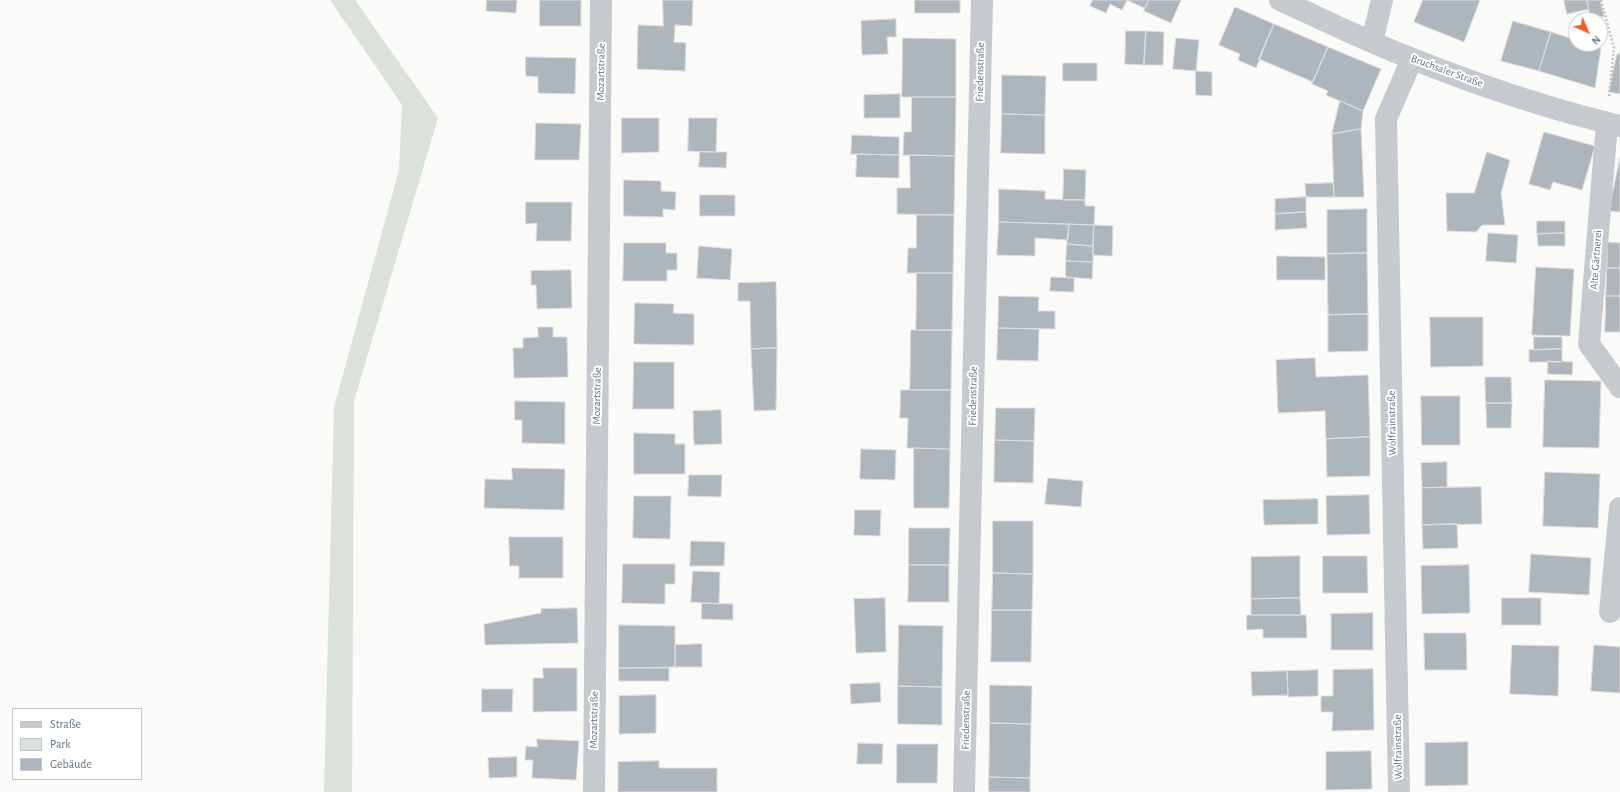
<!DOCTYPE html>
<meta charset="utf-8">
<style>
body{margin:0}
#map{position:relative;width:1620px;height:792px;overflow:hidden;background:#fafaf8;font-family:"Alegreya Sans",sans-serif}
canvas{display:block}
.legend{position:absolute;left:12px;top:708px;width:130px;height:72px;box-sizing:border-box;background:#fff;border:1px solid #c1c7ce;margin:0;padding:5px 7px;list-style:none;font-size:12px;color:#647484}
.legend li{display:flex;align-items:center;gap:8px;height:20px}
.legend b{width:20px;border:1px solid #c1c7ce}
.north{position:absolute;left:1568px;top:12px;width:40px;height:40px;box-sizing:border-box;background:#fff;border:1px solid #c1c7ce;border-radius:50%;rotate:135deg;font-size:11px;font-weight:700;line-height:16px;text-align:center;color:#647484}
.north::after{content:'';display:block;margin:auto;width:14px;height:18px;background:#ea6128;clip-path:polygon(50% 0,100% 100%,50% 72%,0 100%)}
</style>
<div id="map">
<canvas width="1620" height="792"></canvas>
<ul class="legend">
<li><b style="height:5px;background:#c5cace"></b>Straße</li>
<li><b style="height:11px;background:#dbe2d9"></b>Park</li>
<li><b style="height:11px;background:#aeb6bd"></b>Gebäude</li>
</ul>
<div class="north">N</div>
</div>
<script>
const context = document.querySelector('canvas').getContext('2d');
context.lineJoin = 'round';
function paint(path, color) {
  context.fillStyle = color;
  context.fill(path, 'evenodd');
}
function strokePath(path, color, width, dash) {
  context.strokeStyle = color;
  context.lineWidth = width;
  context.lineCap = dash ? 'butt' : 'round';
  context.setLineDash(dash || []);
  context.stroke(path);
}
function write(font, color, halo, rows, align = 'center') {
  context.font = font + ' "Alegreya Sans",sans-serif';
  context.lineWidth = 4;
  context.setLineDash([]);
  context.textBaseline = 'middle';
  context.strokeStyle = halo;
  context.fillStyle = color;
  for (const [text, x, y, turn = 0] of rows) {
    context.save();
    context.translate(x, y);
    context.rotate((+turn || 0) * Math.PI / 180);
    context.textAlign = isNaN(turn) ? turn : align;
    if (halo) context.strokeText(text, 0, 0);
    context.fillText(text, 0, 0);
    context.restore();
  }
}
paint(new Path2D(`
 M330 0H355L438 118 354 401 352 792H324L334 407 399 170 402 105Z`), '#dbe2d9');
const building = new Path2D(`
 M487 0H517L516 13 486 11Z
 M540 0H581V26H540Z
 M663 0H693L692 26 675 25 674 42 686 43 685 71 637 69 638 25 663 26Z
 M915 0H960V13H915Z
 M1093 0H1127L1122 10 1110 4 1106 13 1090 6Z
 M1127 0H1149L1145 8Z
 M1149 0H1181L1171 23 1144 11Z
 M1423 0H1480L1464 42 1414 22Z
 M1564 0H1587L1589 9 1567 14Z
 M1587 0H1600L1604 16 1591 19Z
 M1235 7 1274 24 1256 68 1238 60 1240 54 1219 45Z
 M896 19V37H887L888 54 862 55 861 21Z
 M1513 21 1551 32 1539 71 1501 61Z
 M1274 24 1328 47 1313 82 1259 59Z
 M1126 31H1146L1144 65 1125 64Z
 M1146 31 1164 32 1163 65H1144Z
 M1551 32 1576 40V44H1589L1601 48 1595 88 1539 71Z
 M903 38 956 39V97H902Z
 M1176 38 1199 40 1196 71 1173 69Z
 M1328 47 1381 69 1363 111 1326 95 1328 91 1312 84Z
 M1617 54H1620V94L1609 92Z
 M526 57 576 58 575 94 538 93V77L526 76Z
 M1063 63H1097V81H1063Z
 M1196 71 1212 72V96L1196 95Z
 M1002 75 1046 76 1045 115 1002 114Z
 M900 94V118H864V95Z
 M912 97H956L955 156 903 155 904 132H911Z
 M1340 101 1363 111 1361 129 1332 134Z
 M1002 114 1045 115V154L1001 153Z
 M622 118H659V152L622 153Z
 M689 118H717L716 152 688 151Z
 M536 123 581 124 579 160H535Z
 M1361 129 1364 197H1334L1332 134Z
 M1544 132 1595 146 1582 190 1553 182 1550 190 1529 184Z
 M852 135 899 137V155L851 154Z
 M700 152H727L726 168 699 167Z
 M1487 152 1510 160 1501 193 1505 225H1482L1476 232 1447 231 1446 193H1474Z
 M857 154 899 155V178L856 177Z
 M910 155 955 156 954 215 897 214V188H910Z
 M1620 158V212L1609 211Z
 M1064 169 1086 170 1085 200H1063Z
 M624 180 661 181V191L676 192 675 210 663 209V217L624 216Z
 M1333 183 1334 197H1306L1305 184Z
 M999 189 1045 191V199L1085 200V206H1095L1094 225 999 222Z
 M700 195H735V216H700Z
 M1306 197V212L1275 214V199Z
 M526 202H572L571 241H536L537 223 526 224Z
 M1367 209V253L1327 254V210Z
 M1306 212 1307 228 1275 230V214Z
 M917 215H954L953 273H907L908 248H916Z
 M1537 221H1565V233L1537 234Z
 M999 222 1069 224 1068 240 1035 238V256L997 255Z
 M1069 224 1094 225 1093 246 1067 244Z
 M1094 225 1113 226 1112 256 1093 255Z
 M1488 233 1518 235 1516 263 1486 261Z
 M1565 233V246H1538L1537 234Z
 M1608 242 1620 243V268H1607Z
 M624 243H666V253H677V270H667V281H623Z
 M1067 244 1093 246V262L1066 261Z
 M699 246 732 249 730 280 697 278Z
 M1367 253 1368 314 1328 315 1327 254Z
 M1277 256 1325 257V280H1277Z
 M1066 261 1093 262 1092 279 1066 277Z
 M1536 267 1574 269 1570 336 1532 335Z
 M1607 268H1620V296H1606Z
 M571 270 572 308 537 309 536 285H531V271Z
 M917 273H953L952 330H916Z
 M1051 277 1074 278V292L1050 291Z
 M776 282 777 348 751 349 750 301H738V283Z
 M999 296 1039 297 1038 311H1055V329L998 328Z
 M1606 296H1620V332H1605Z
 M635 303 674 304 673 313 694 314V345L634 344Z
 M1368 314V351L1328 352V315Z
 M1430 317H1483V366L1431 367Z
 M538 327H553V337H567L568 377 514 378 513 348H523V338L538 337Z
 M998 328 1039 329 1038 361 997 360Z
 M911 330H952L951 390H910Z
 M1534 337H1562V349L1534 350Z
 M777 348 776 410 754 411 751 349Z
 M1562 349V362H1529V350Z
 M1315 358 1316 377 1368 375 1370 437 1326 439 1325 411 1278 413 1276 360Z
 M1548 361 1573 362 1572 375 1548 374Z
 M634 362H674V409H633Z
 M1485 377H1511L1512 403H1486Z
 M1545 380 1601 381 1599 448 1543 447Z
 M901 390H951L950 449 907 448 908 418H900Z
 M1421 396H1460V445H1422Z
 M515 401 565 402V444L522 443V420H515Z
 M1486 403H1512L1511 428H1487Z
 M996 408H1035L1034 441 995 440Z
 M721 410 722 444 694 445 693 411Z
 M634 433 675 434V444H685V474H634Z
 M1370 437V476L1327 477 1326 439Z
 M995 440 1034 441 1033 483 994 482Z
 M914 448 950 449 949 508H914Z
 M861 449 896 450 895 480 860 479Z
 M1447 462V487L1422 488 1421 463Z
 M512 468 565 469 564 510 484 508 485 479 512 480Z
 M1545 472 1600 474 1598 528 1543 526Z
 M689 475H722L721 497 688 496Z
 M1048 478 1083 481 1081 507 1045 504Z
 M1481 487 1482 524 1422 525V488Z
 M1369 495 1370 534 1327 535 1326 496Z
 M634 496H671L670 539 633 538Z
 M1318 499V524L1264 525 1263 500Z
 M855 510H881L880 536 854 535Z
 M993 521H1033V574L993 573Z
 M1457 524 1458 548 1423 549 1422 525Z
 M909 528H950L949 565H909Z
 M509 537H563V578H519V566H510Z
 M691 541 725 542 724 566H690Z
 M1531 554 1591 558 1589 595 1529 592Z
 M1300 556V598L1251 599V557Z
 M1323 556H1367L1368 593H1323Z
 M623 564H675V584H665V604L622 603Z
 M909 565H949V602H908Z
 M1469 565 1470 613 1422 614 1421 566Z
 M693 571 720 572 719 604 691 602Z
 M993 573 1033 574 1032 610H992Z
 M885 598 886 652 856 653 854 599Z
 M1300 598 1301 615H1251V599Z
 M1502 598H1541V625H1502Z
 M702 603 733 604V620L702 619Z
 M577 608 578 643 485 645 484 624 541 613V609Z
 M992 610H1032L1031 662H991Z
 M1373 613V650H1331V614Z
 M1247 615H1306L1307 638H1263V629L1247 630Z
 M619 625 675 626V667L619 668Z
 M899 625 943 626 942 687 898 686Z
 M1424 633H1466L1467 670H1425Z
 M702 644V667H675V645Z
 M1512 645 1559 646 1558 696 1510 694Z
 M1594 645 1620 647V693L1591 691Z
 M543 668H577V711L533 712V678H543Z
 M619 668H669V681H619Z
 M1373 669 1374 730 1332 731 1333 712H1321V696H1333V670Z
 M1318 670V696L1288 697 1287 671Z
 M1287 671 1288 695 1252 696 1251 672Z
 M880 683 881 702 851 704 850 684Z
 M990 685 1032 686 1031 724 990 723Z
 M898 686 942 687V725L898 724Z
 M482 689H513L512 712H482Z
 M656 695V733L619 734V696Z
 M990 723 1031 724 1030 778 989 777Z
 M537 739 579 741 576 780 532 778 533 760H525L526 746 537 747Z
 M1468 742V785L1425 786V743Z
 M858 743 883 744 882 764H857Z
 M897 744H938L937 783H897Z
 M1371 751 1372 789 1326 790V752Z
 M517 757V777L489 778 488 758Z
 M659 761V768H717V792H618V762Z
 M989 777 1030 778V792H989Z`);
paint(building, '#aeb6bd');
strokePath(building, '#dcdcda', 1);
strokePath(new Path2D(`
 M1601 0 1614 48 1609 97`), '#bfc2c5', 2.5, [2, 2]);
strokePath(new Path2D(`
 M1280 0C1324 20 1368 42 1413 59 1480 86 1550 109 1620 126
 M1372 42 1382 0
 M1607 123 1589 344 1620 387
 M1610 612 1620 508
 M594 792 601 0
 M964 792 982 0
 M1399 792 1386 119 1412 59`), '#c5cace', 22);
write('11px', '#647484', '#fff', [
 ["Bruchsaler Straße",1447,71,20],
 ["Mozartstraße",601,72,-89],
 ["Friedenstraße",980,72,-89],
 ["Alte Gärtnerei",1596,260,-86],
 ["Mozartstraße",597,396,-89],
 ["Friedenstraße",973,396,-89],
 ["Wolfrainstraße",1392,423,-91],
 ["Mozartstraße",594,720,-89],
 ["Friedenstraße",966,720,-89],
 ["Wolfrainstraße",1398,747,-91]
]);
</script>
